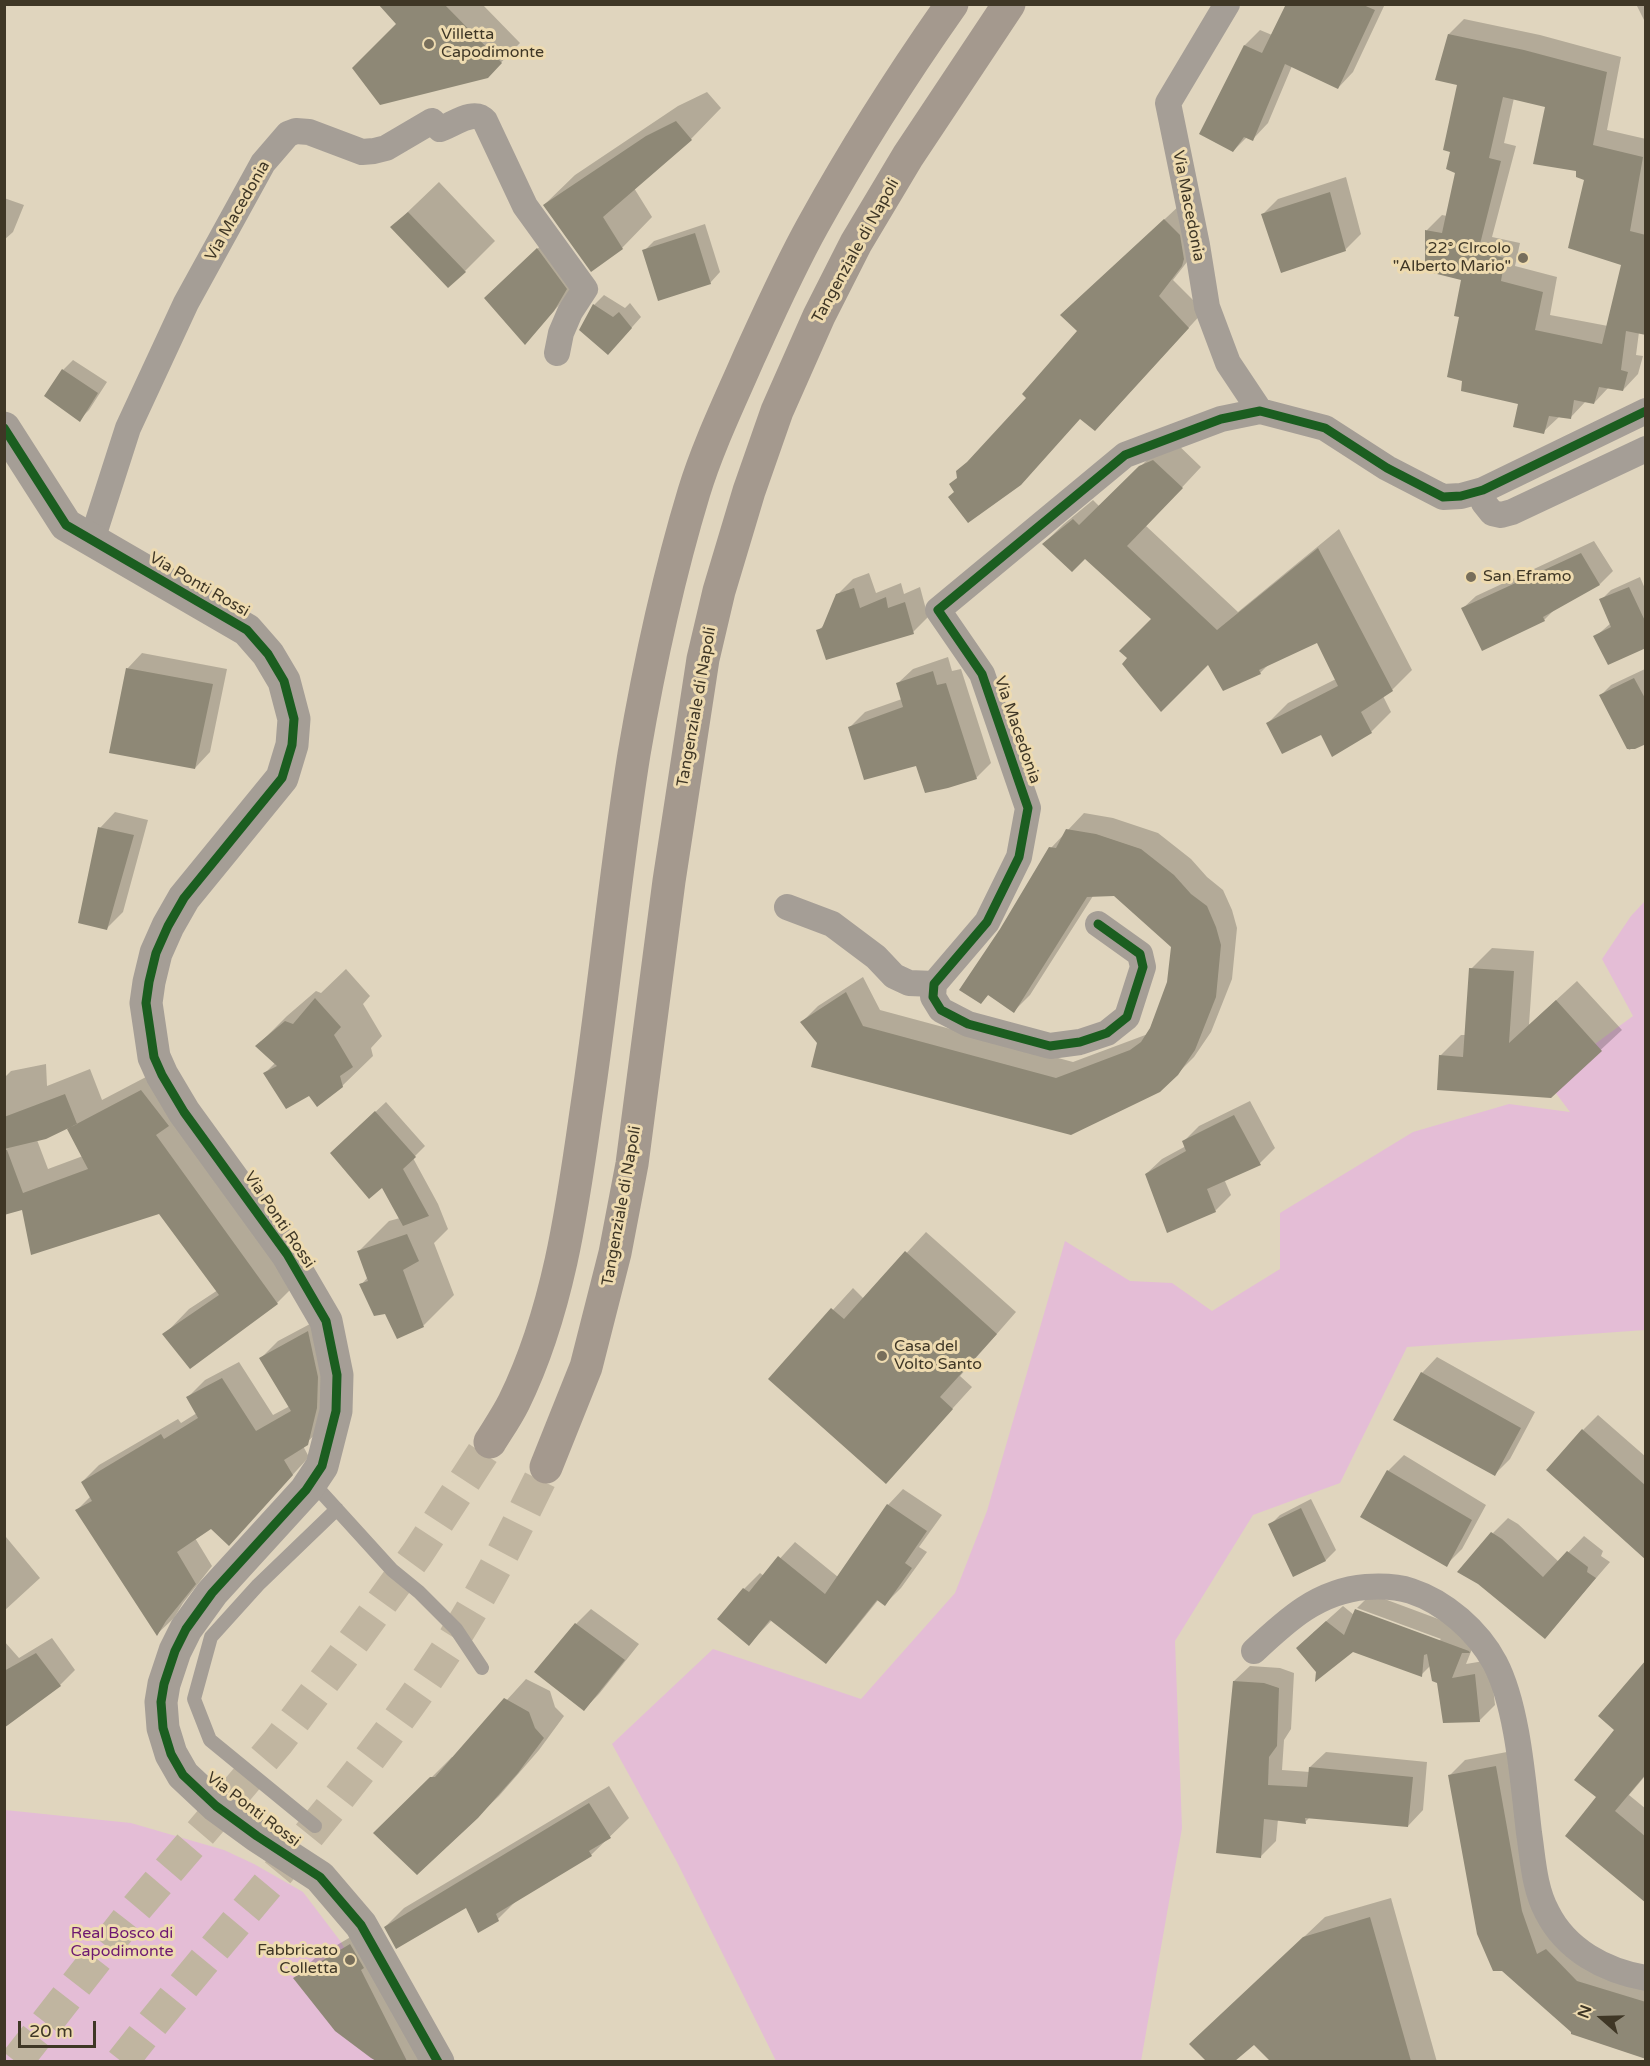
<!DOCTYPE html>
<meta charset="utf-8">
<style>
body{margin:0}
#map{position:relative;width:1650px;height:2066px;overflow:hidden;background:#e0d5be;font-family:"Varela Round",sans-serif}
canvas{display:block}
.frame{position:absolute;inset:0;border:6px solid #3f3726;pointer-events:none}
.north{position:absolute;left:1572px;top:1988px;width:60px;height:60px;-webkit-text-stroke:4px #eedbb0;paint-order:stroke;rotate:290deg;font-size:16px;font-weight:700;line-height:24px;text-align:center;color:#3f3726}
.north::after{content:'';display:block;margin:auto;width:21px;height:27px;background:#3f3726;clip-path:polygon(50% 0,100% 100%,50% 72%,0 100%)}
.scale{position:absolute;left:18px;top:2021px;width:78px;height:27px;box-sizing:border-box;border:3px solid #3f3726;border-top:0;padding-left:8px;font-size:18px;line-height:21px;white-space:nowrap;color:#3f3726;-webkit-text-stroke:4px #eedbb0;paint-order:stroke}
</style>
<div id="map">
<canvas width="1650" height="2066"></canvas>
<div class="frame"></div>
<div class="north">N</div>
<div class="scale">20 m</div>
</div>
<script>
const context = document.querySelector('canvas').getContext('2d');
context.lineJoin = 'round';
function paint(path, color) {
  context.fillStyle = color;
  context.fill(path, 'evenodd');
}
function strokePath(path, color, width, dash) {
  context.strokeStyle = color;
  context.lineWidth = width;
  context.lineCap = dash ? 'butt' : 'round';
  context.setLineDash(dash || []);
  context.stroke(path);
}
function write(font, color, halo, rows, align = 'center') {
  context.font = font + ' "Varela Round",sans-serif';
  context.lineWidth = 6;
  context.setLineDash([]);
  context.textBaseline = 'middle';
  context.strokeStyle = halo;
  context.fillStyle = color;
  for (const [text, x, y, turn = 0] of rows) {
    context.save();
    context.translate(x, y);
    context.rotate((+turn || 0) * Math.PI / 180);
    context.textAlign = isNaN(turn) ? turn : align;
    if (halo) context.strokeText(text, 0, 0);
    context.fillText(text, 0, 0);
    context.restore();
  }
}
paint(new Path2D(`
 M1645 901V1330L1407 1347 1340 1483 1253 1515 1175 1641 1182 1828 1141 2061H776L677 1862 612 1744 713 1649 861 1699 955 1593 987 1511 1065 1241 1130 1281 1172 1283 1212 1311 1280 1269V1213L1413 1132 1509 1104 1570 1112 1546 1080 1633 1016 1602 959 1631 916Z
 M5 1810 131 1823 224 1850 254 1864 303 1892 341 1942 407 2061 5 2062Z`), '#e4bdd6');
paint(new Path2D(`
 M380 4H482L520 43 487 77 398 24Z
 M1288 4H1385L1353 72 1338 88 1292 66 1268 123 1253 139 1247 137 1233 151 1245 45 1260 30 1272 35Z
 M1636 4H1646V24Z
 M1464 19 1540 35 1621 57 1607 130 1646 139V333L1639 332 1636 355 1643 356 1638 374 1623 390 1609 387 1594 403 1586 401 1570 418 1559 417 1543 432 1519 403 1461 316 1463 279 1427 270V230L1442 215 1447 216 1457 172 1452 151 1459 84 1449 34ZM1514 98 1547 106 1577 169 1585 179 1623 264 1608 326 1550 315 1557 277 1515 266 1520 243 1492 237 1516 146 1504 143Z
 M707 92 721 108 691 139 634 188 652 217 622 248 544 205 575 175 678 106Z
 M1346 177 1361 234 1345 250 1262 215 1278 199Z
 M439 182 495 241 465 271 392 227Z
 M4 198 24 205 13 232 4 240Z
 M1181 204 1197 249 1173 280 1204 311 1110 414 1081 418 955 492 959 477 974 455 1028 398 1080 331 1078 300Z
 M705 224 720 272 710 283 644 251 654 241Z
 M553 234 581 273 569 294 525 343 486 298Z
 M604 295 625 308 630 303 641 317 618 343 594 305Z
 M73 360 107 382 89 410 79 420 63 370Z
 M1174 441 1201 467 1146 526 1238 612 1339 529 1412 670 1392 690 1383 696 1391 712 1371 732 1322 733 1268 723 1288 703 1336 679 1317 641 1269 664 1260 673 1208 662 1153 619 1085 557 1044 543 1064 524 1093 500 1100 507 1161 446Z
 M1594 541 1613 571 1600 584 1555 609 1544 620 1462 609 1476 596Z
 M869 573 876 593 901 583 904 594 920 587 928 617 913 632 818 631 826 623 837 595 853 579Z
 M1640 577 1646 591V646L1595 637 1611 623 1601 600 1611 590Z
 M142 653 227 669 210 752 195 768 127 669Z
 M948 657 952 671 961 669 991 763 976 778 917 764 850 727 865 712 902 699 898 683 913 669Z
 M1645 669 1646 742 1629 750 1601 695 1611 685Z
 M115 812 148 820 123 912 107 928 100 828Z
 M1084 813 1113 818 1158 833 1191 859 1207 877 1223 890 1232 910 1237 928 1232 979 1211 1032 1194 1057 1177 1074 1071 1133 818 1043 802 1022 818 1006 863 977 880 1010 1073 1062 1148 1034 1168 983 1172 946 1114 895 1093 896 1030 995 1014 1011 989 994 981 1002 1002 930 1051 848Z
 M1492 948 1534 951 1529 1025 1577 981 1622 1030 1550 1097 1440 1056 1461 1035H1466L1471 969Z
 M346 969 370 996 363 1004 382 1036 371 1048 373 1056 342 1086 309 1094 265 1073 275 1063 257 1046 287 1016 316 991 321 993Z
 M46 1064 47 1086 90 1069 102 1100 167 1066 302 1278 277 1303 164 1335 189 1309 218 1290 159 1212 24 1208 4 1214V1078L11 1071ZM74 1124 83 1156 48 1169 37 1140Z
 M1250 1101 1275 1148 1260 1163 1224 1179 1231 1195 1215 1211 1146 1174 1162 1159 1186 1146 1184 1141 1199 1126Z
 M386 1102 425 1146 413 1158 438 1204 448 1229 434 1243 454 1295 424 1325 397 1337 386 1313 361 1285 368 1277 359 1251 389 1221 400 1218 382 1186 342 1143Z
 M926 1232 1016 1312 960 1376 972 1387 886 1482 770 1379 853 1288 864 1299Z
 M325 1316 324 1426 303 1446 309 1457 229 1544 211 1528 195 1538 212 1566 183 1603 174 1618 157 1634 77 1510 91 1496 82 1482 99 1465 178 1419 181 1423 197 1413 188 1397 205 1380 239 1362 273 1415 290 1406 261 1358 278 1341Z
 M1437 1357 1535 1412 1510 1459 1495 1474 1422 1373Z
 M1598 1415 1646 1457V1553L1583 1430Z
 M1404 1455 1486 1505 1462 1549 1446 1565 1388 1471Z
 M903 1489 942 1515 919 1547 927 1552 901 1588 885 1604 879 1599 841 1646 826 1662 772 1620 749 1644 719 1619 744 1589 760 1573 764 1576 795 1542 838 1577 888 1505Z
 M1311 1499 1336 1550 1326 1560 1294 1575 1270 1525 1280 1515Z
 M1508 1518 1518 1524 1559 1562 1584 1536 1603 1551 1601 1556 1610 1562 1545 1637 1493 1533Z
 M6 1537 40 1578 4 1611V1538Z
 M1371 1594 1484 1636 1472 1649 1466 1664 1490 1660 1495 1705 1479 1721 1439 1682 1430 1666 1421 1675 1313 1633 1343 1606 1354 1615 1439 1641 1441 1639 1357 1608Z
 M591 1609 639 1644 599 1694 584 1709 576 1624Z
 M52 1638 75 1670 60 1685 4 1726V1641L19 1658Z
 M1646 1662V1775L1629 1795 1646 1809V1901L1598 1797 1616 1729Z
 M1250 1666 1280 1668 1294 1673 1291 1729 1284 1740 1282 1770 1310 1772V1767L1326 1752 1427 1762 1423 1810 1408 1826 1310 1817 1305 1822 1278 1819 1276 1841 1261 1856 1234 1681Z
 M526 1679 550 1691 555 1707 564 1716 539 1750 499 1796 477 1817 376 1833 452 1757H455Z
 M1512 1751 1552 1939 1646 1982V2058L1572 2033 1450 1775 1465 1760Z
 M609 1786 629 1818 591 1855 517 1900 498 1919 467 1906 385 1927 404 1908Z
 M1391 1898 1437 2062H1272L1254 2043 1233 2062H1208L1191 2044 1325 1917Z
 M371 1925 438 2062H379L372 2057 295 1978 315 1958Z`), '#0003');
paint(new Path2D(`
 M378 4H444L502 63 488 78 380 105 352 68 396 24Z
 M1286 4H1361L1375 10 1338 89 1285 64 1253 141 1244 137 1233 152 1199 134 1244 45 1262 53Z
 M1448 34 1524 50 1607 72 1593 145 1643 157 1630 231 1646 235V335L1626 331 1621 370 1628 372 1623 391 1599 387 1594 404 1574 400 1571 419 1549 416 1544 434 1513 427 1518 404 1461 391 1462 381 1447 377 1459 317 1454 316 1461 280 1425 271V230L1442 233 1455 173 1446 169 1450 152 1443 150 1457 85 1435 80ZM1503 97 1545 107 1533 164 1576 171V177L1584 180 1568 248 1621 265 1602 344 1535 330 1543 292 1501 281 1505 258 1478 252 1501 161 1489 158Z
 M676 121 692 140 603 217 623 249 591 272 543 205 646 136Z
 M1330 192 1346 251 1281 273 1261 214Z
 M408 212 466 272 448 288 390 227Z
 M1164 219 1180 235 1184 259 1182 266 1159 296 1189 328 1095 431 1080 419 1021 485 968 523 948 497 954 492 949 484 957 478 956 471 967 462 1026 398 1022 394 1077 331 1060 315Z
 M695 233 711 284 658 301 642 250Z
 M537 248 567 289 554 311 525 345 484 298Z
 M593 304 613 317 619 312 632 328 608 355 579 330Z
 M62 369 98 393 80 422 44 396Z
 M1153 460 1183 488 1127 546 1217 630 1318 548 1393 691 1361 712 1372 733 1332 757 1321 735 1282 754 1266 723 1338 686 1317 643 1259 670 1261 674 1223 691 1208 665 1161 712 1122 664 1127 658 1119 651 1151 619 1085 559 1072 572 1042 544 1073 519 1079 525 1139 466Z
 M1581 553 1600 585 1543 617 1545 621 1482 651 1461 608Z
 M1629 587 1646 623V648L1608 665 1593 636 1611 627 1599 599Z
 M854 588 860 608 886 597 888 608 905 602 914 634 826 660 816 630 822 628 836 594Z
 M126 668 213 684 195 769 109 753Z
 M933 671 937 685 946 683 977 779 948 788 925 793 916 766 864 780 848 727 903 707 896 683Z
 M1634 678 1646 700V744L1635 749H1627L1599 695Z
 M98 827 134 835 107 930 78 923Z
 M1066 829 1096 834 1141 849 1174 875 1191 894 1207 906 1216 927 1221 945 1216 997 1195 1050 1178 1075 1160 1092 1071 1135 811 1067 817 1043 800 1022 846 992 863 1026 1056 1078 1130 1050 1141 1042 1150 1028 1167 982 1171 947 1114 896 1087 897 1014 1013 988 995 981 1004 959 990 1000 929 1049 847 1056 848Z
 M1469 968 1514 971 1509 1043 1556 1000 1602 1051 1551 1098 1437 1090 1439 1055 1463 1057Z
 M315 998 341 1027 334 1035 353 1067 340 1076 343 1087 317 1107 309 1096 286 1109 263 1073 277 1066 255 1046 285 1021 293 1024Z
 M141 1090 169 1126 156 1135 278 1304 190 1369 162 1334 219 1295 159 1214 31 1255 22 1210 4 1215V1150H7L23 1193 88 1169 67 1129Z
 M65 1094 77 1124 46 1139 4 1149V1117Z
 M375 1111 416 1157 403 1169 429 1216 403 1226 382 1188 369 1199 330 1153Z
 M1234 1115 1261 1165 1207 1189 1216 1212 1167 1233 1145 1174 1186 1151 1182 1141Z
 M407 1234 419 1261 403 1270 424 1327 397 1339 385 1314 374 1316 359 1284 368 1281 357 1251Z
 M905 1251 997 1334 940 1397 953 1409 886 1484 768 1379 831 1308 844 1319Z
 M308 1331 318 1377 317 1408 308 1445 284 1460 293 1475 229 1546 211 1529 177 1552 196 1584 166 1621 157 1636 75 1510 92 1501 81 1482 161 1434 164 1439 198 1418 186 1397 222 1378 256 1431 291 1411 259 1358Z
 M1421 1372 1521 1428 1495 1476 1393 1420Z
 M1582 1429 1646 1486V1560L1546 1470Z
 M1387 1470 1472 1520 1447 1567 1360 1517Z
 M887 1504 927 1531 905 1563 912 1568 885 1606 877 1600 826 1664 770 1620 749 1646 717 1619 743 1588 749 1592 778 1556 825 1594Z
 M1301 1508 1326 1561 1293 1577 1268 1524Z
 M1491 1532 1502 1539 1543 1577 1567 1551 1588 1567 1587 1572 1596 1578 1545 1639 1478 1584 1457 1572Z
 M1355 1609 1469 1651 1470 1653H1462L1452 1678 1475 1674 1480 1722 1443 1723 1437 1683 1432 1681 1427 1654 1424 1655 1422 1677 1353 1652 1315 1682 1316 1672 1296 1648 1326 1621 1344 1635Z
 M575 1623 625 1660 584 1711 534 1672Z
 M36 1653 61 1686 4 1728V1671Z
 M1646 1660V1774L1615 1811 1646 1837V1903L1565 1836 1596 1797 1574 1780 1614 1730 1598 1716Z
 M1233 1681 1264 1683 1279 1688 1277 1746 1269 1757 1268 1785 1307 1787 1309 1767 1413 1777 1408 1827 1305 1818 1306 1824 1264 1819 1261 1858 1216 1853Z
 M504 1698 529 1712 535 1728 544 1738 518 1773 478 1818 417 1875 373 1833 430 1777H435Z
 M1496 1766 1522 1911 1537 1954 1546 1949 1577 1981 1646 2002V2059L1571 2034V2032L1502 1971H1493L1477 1934 1448 1775Z
 M589 1803 611 1838 589 1851 592 1856 496 1914 499 1921 478 1933 466 1908 396 1949 384 1927Z
 M1370 1917 1411 2061H1270L1254 2045 1235 2061H1206L1189 2044 1303 1937Z
 M350 1944 364 1968 361 1970 407 2061H376L371 2058 335 2031 293 1978Z`), '#8e8876');
strokePath(new Path2D(`
 M16 2062 133 1912 278 1742 340 1660 417 1554 490 1442
 M122 2062C226 1929 342 1806 436 1666 479 1603 513 1535 546 1467`), '#c0b5a0', 33, [33, 16]);
strokePath(new Path2D(`
 M312 1482 392 1570 419 1592 456 1629 482 1668
 M315 1826 210 1740 194 1699 211 1637 258 1585 337 1509`), '#a59e96', 14);
strokePath(new Path2D(`
 M1227 4 1168 103 1197 245 1207 307 1228 363 1260 411
 M1483 490 1484 503 1492 513 1501 515 1512 512 1646 449
 M92 540 128 428 186 303 263 163 288 134 296 131 309 132 362 152 374 151 386 148 432 121 440 129C453 125 474 108 485 121L525 206 585 289 570 312 561 333 557 353
 M787 907 832 924 876 957 894 976 909 983 934 984
 M1098 924 1140 954 1143 967 1127 1017 1107 1033 1080 1042 1050 1046 968 1024 941 1010 933 997 934 984 987 922 1019 857 1028 808 982 674 938 610 1125 455 1221 419 1260 411 1325 428 1387 468 1443 497 1461 496 1483 490 1646 411
 M1254 1651C1287 1620 1318 1591 1366 1587 1381 1586 1396 1586 1411 1591 1445 1602 1478 1631 1495 1663 1518 1707 1523 1783 1529 1833 1533 1859 1534 1888 1547 1912 1566 1950 1605 1971 1646 1978`), '#a59e96', 26);
strokePath(new Path2D(`
 M4 428 66 525 247 630 268 654 284 681 294 719 292 745 282 778 184 898 168 926 156 953 149 982 146 1003 154 1057 162 1075 184 1112 287 1254 326 1321 337 1375 336 1411 322 1466 306 1490 212 1593 186 1629 175 1651 164 1684 161 1702 163 1728 171 1754 183 1775 216 1806 257 1836 320 1877 361 1925 438 2062`), '#a59e96', 33);
strokePath(new Path2D(`
 M490 1442C498 1429 507 1416 514 1402 558 1312 572 1211 586 1112 604 993 615 873 634 754 649 666 668 578 694 492 708 446 730 401 749 357 769 313 789 268 813 225 855 149 902 75 952 4
 M546 1467 586 1367 615 1253 632 1164 669 881 703 659 719 591 749 491 777 411 819 316 856 243 908 156 1009 4`), '#a4998e', 33);
strokePath(new Path2D(`
 M4 428 66 525 247 630 268 654 284 681 294 719 292 745 282 778 184 898 168 926 156 953 149 982 146 1003 154 1057 162 1075 184 1112 287 1254 326 1321 337 1375 336 1411 322 1466 306 1490 212 1593 186 1629 175 1651 164 1684 161 1702 163 1728 171 1754 183 1775 216 1806 257 1836 320 1877 361 1925 438 2062
 M1098 924 1140 954 1143 967 1127 1017 1107 1033 1080 1042 1050 1046 968 1024 941 1010 933 997 934 984 987 922 1019 857 1028 808 982 674 938 610 1125 455 1221 419 1260 411 1325 428 1387 468 1443 497 1461 496 1483 490 1646 411`), '#1b5e20', 9);
for (const [x, y, r, color] of [
 [429,44,6,"#776e5b"],
 [1523,258,6,"#776e5b"],
 [1471,577,6,"#776e5b"],
 [882,1356,6,"#776e5b"],
 [350,1960,6,"#776e5b"]
]) {
  const dot = new Path2D();
  dot.arc(x, y, r, 0, 2 * Math.PI);
  context.fillStyle = color;
  context.fill(dot);
  strokePath(dot, '#eedbb0', 2);
}
write('16px', '#3f3726', '#eedbb0', [
 ["Villetta",441,35],
 ["Capodimonte",441,53],
 ["22° CIrcolo",1511,249,"right"],
 ["\"Alberto Mario\"",1511,267,"right"],
 ["San Eframo",1483,577],
 ["Casa del",894,1347],
 ["Volto Santo",894,1365],
 ["Fabbricato",338,1951,"right"],
 ["Colletta",338,1969,"right"]
], 'left');
write('16px', '#3f3726', '#eedbb0', [
 ["Via Macedonia",1188,206,79],
 ["Via Macedonia",238,211,-60],
 ["Tangenziale di Napoli",856,251,-61],
 ["Via Ponti Rossi",199,585,30],
 ["Tangenziale di Napoli",697,707,-80],
 ["Via Macedonia",1017,730,71],
 ["Tangenziale di Napoli",622,1206,-80],
 ["Via Ponti Rossi",279,1220,56],
 ["Via Ponti Rossi",253,1810,37]
]);
write('16px', '#6d1871', '#eedbb0', [
 ["Real Bosco di",122,1934],
 ["Capodimonte",122,1952]
]);
</script>
